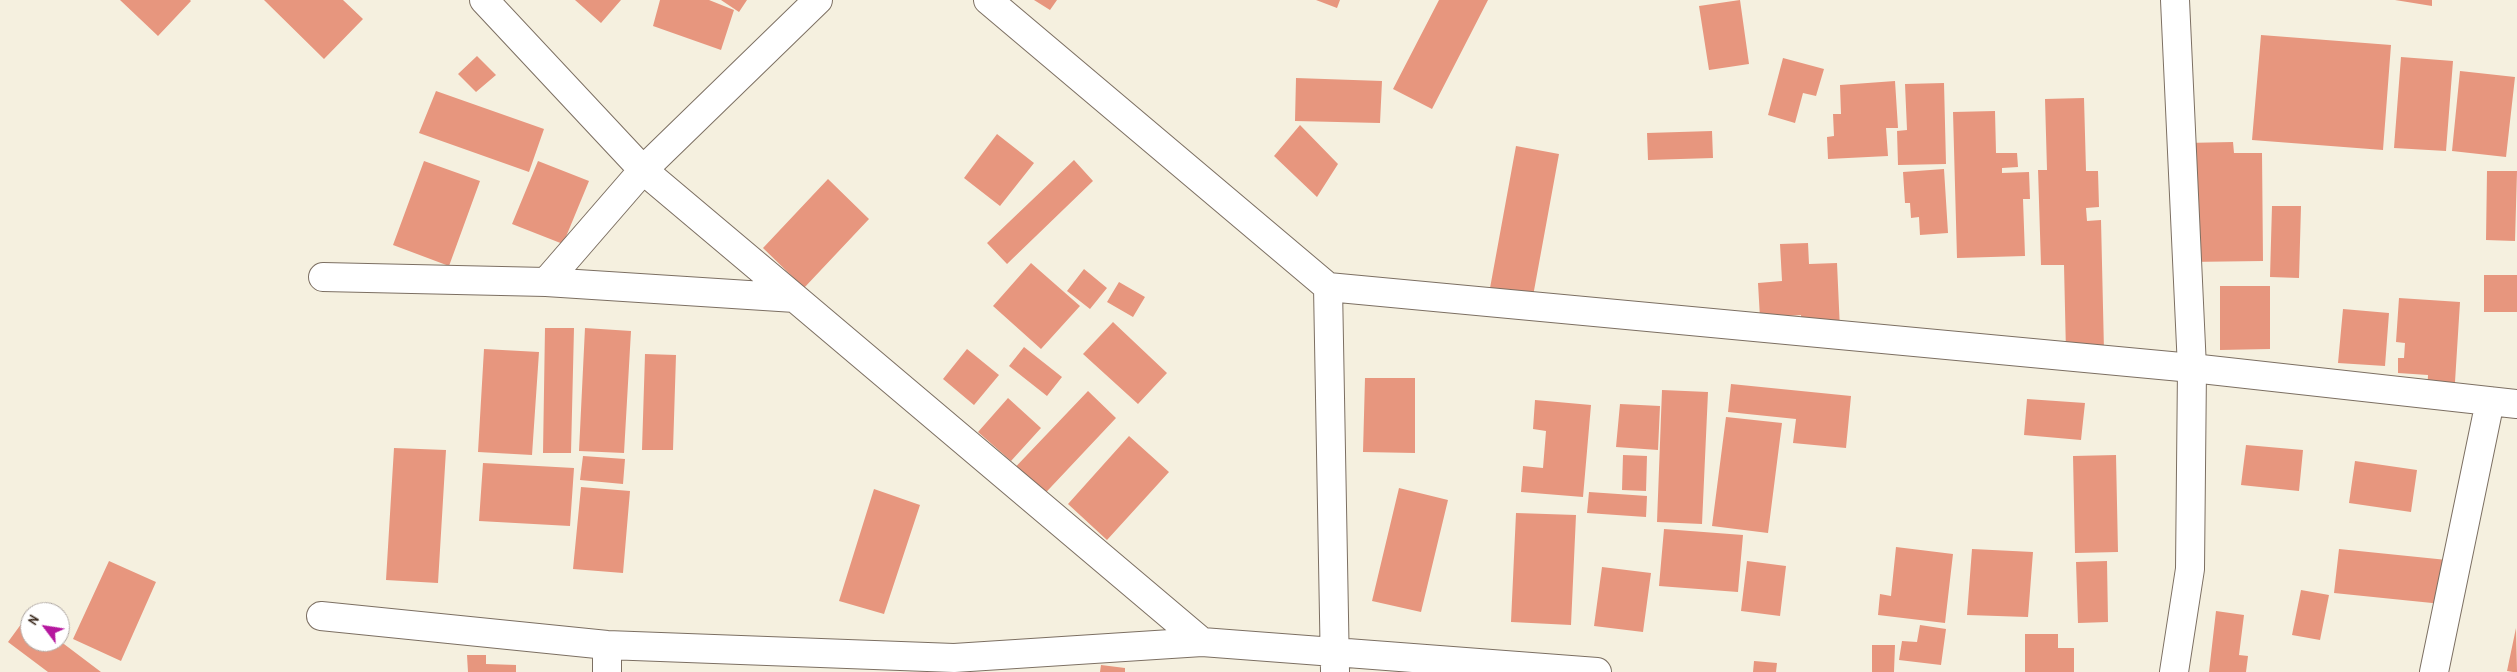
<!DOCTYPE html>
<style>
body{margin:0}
#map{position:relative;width:2517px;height:672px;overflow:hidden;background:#f5f0df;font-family:"Patrick Hand",sans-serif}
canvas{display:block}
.north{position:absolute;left:20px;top:602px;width:50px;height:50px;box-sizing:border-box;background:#fff;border:1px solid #b1aaa5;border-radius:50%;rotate:301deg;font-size:14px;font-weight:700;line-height:20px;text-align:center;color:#3b2a1e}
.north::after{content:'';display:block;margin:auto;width:18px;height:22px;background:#b5179e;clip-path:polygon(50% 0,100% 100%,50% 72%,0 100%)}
</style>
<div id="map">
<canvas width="2517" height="672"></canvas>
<div class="north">N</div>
</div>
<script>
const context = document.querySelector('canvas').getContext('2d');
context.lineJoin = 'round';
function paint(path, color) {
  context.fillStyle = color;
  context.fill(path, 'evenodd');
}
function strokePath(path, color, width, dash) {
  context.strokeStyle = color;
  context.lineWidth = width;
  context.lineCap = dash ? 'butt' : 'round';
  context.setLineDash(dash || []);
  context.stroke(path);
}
paint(new Path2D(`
 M120 0H190L191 1 158 36Z
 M264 0H343L363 19 324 59Z
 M575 0H621L601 23Z
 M660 0H709L734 10 721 50 653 26Z
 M721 0H747L739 12Z
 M1034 0H1057L1050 10Z
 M1316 0H1340L1337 8Z
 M1439 0H1488L1432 109 1393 89Z
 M1740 0 1749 64 1709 70 1699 6Z
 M2395 0H2432V6Z
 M2261 35 2391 45 2383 150 2252 140Z
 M477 56 496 75 476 92 458 74Z
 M2401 57 2453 61 2446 151 2394 148Z
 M1783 58 1824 69 1816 96 1803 93 1795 123 1768 115Z
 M2460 71 2515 77 2506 157 2452 151Z
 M1296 78 1382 81 1380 123 1295 121Z
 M1895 81 1898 128H1886L1888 156 1828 159 1827 137 1834 136 1833 114H1841L1840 85Z
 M1944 83 1946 164 1898 165 1897 131 1907 130 1905 84Z
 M436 91 544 129 529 172 419 133Z
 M2084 98 2086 171H2098L2099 207 2086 208 2087 221 2101 220 2104 351 2066 353 2064 265H2041L2038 170H2047L2045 99Z
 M1995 111 1996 153H2017L2018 167 2002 168V173L2029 172 2030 199H2023L2025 256 1957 258 1953 112Z
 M1300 125 1338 164 1317 197 1274 156Z
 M1712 131 1713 158 1648 160 1647 133Z
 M997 134 1034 163 1000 206 964 178Z
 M2233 142 2234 153H2262L2263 261 2187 262 2185 143Z
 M1516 146 1559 154 1531 307 1488 299Z
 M1074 160 1093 181 1007 264 987 243Z
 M424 161 480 181 449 266 393 245Z
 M538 161 589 181 563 244 512 224Z
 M1944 169 1948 233 1920 235 1919 217 1911 218 1910 203H1905L1903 172Z
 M2487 171H2517L2515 241 2486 240Z
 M828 179 869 219 804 288 763 248Z
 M2272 206H2301L2299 278 2270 277Z
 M1808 243 1809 264 1837 263 1840 330 1802 332 1801 315 1760 318 1758 283 1782 281 1780 244Z
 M1031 263 1080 306 1041 349 993 306Z
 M1084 269 1107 288 1090 309 1067 291Z
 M2484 275H2517V312H2484Z
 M1119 282 1145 297 1133 317 1107 302Z
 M2220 286H2270V349L2220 350Z
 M2399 298 2460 302 2454 398 2427 396 2428 375 2398 373V358H2404L2405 343 2396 342Z
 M2343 309 2389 313 2385 366 2338 363Z
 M1113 322 1167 373 1138 404 1083 354Z
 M545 328H574L571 453H543Z
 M585 328 631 331 624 453 579 451Z
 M1024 347 1062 377 1047 396 1009 366Z
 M484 349 539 352 532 455 478 452Z
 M967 349 999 375 974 405 943 379Z
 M645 354 676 355 673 450H642Z
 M1365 378H1415V453L1363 452Z
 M1731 384 1851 396 1846 448 1793 443 1796 419 1728 412Z
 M1662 390 1708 392 1702 524 1657 522Z
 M1088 391 1116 418 1035 504 1006 477Z
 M1008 398 1041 428 1011 461 978 432Z
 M2027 399 2085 403 2081 440 2024 435Z
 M1535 400 1591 405 1583 497 1521 492 1523 466 1543 468 1546 431 1533 429Z
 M1620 404 1660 406 1658 450 1616 447Z
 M1726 417 1782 423 1768 533 1712 526Z
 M1129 436 1169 472 1107 540 1068 504Z
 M2246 445 2303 450 2299 491 2241 485Z
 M394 448 446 450 438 583 386 580Z
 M1623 455 1647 456 1646 491 1622 490Z
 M2116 455 2118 552 2075 553 2073 456Z
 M583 456 625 459 623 484 580 480Z
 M2355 461 2417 470 2411 512 2349 503Z
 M483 463 574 468 570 526 479 521Z
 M581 487 630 491 623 573 573 569Z
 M1399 488 1448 500 1421 612 1372 601Z
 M874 489 920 505 884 614 839 601Z
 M1589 492 1647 496 1646 517 1587 513Z
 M1516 513 1576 515 1571 625 1511 622Z
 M1664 529 1743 535 1738 592 1659 586Z
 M1896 547 1953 554 1945 623 1878 615 1880 594 1891 596Z
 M1972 549 2033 552 2028 617 1967 615Z
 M2339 549 2447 560 2442 604 2334 593Z
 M109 561 156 582 121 661 73 639Z
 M1747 561 1786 566 1780 616 1741 611Z
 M2107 561 2108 622 2078 623 2076 562Z
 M1602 567 1651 573 1643 632 1594 626Z
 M2301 590 2329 595 2320 640 2292 635Z
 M2216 611 2244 615 2239 655 2248 656 2246 672H2209Z
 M27 616 30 618V642L60 641 101 672H48L8 642Z
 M1920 625 1946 629 1941 665 1899 660 1902 641 1917 642Z
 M2516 628 2517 672H2513L2507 671Z
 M2025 634H2058V648H2074V672H2025Z
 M1872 645H1895L1894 672H1872Z
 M467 655H486V664L516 665V672H468Z
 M1754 661 1777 663 1776 672H1753Z
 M1101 665 1125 668V672H1100Z`), '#e7967e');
const minor = new Path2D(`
 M484 0 643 170 795 298
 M988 0 1328 287 2192 368 2517 404
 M323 277 546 282 795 298 1202 642
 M546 282 643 170 818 0
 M1328 287 1335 671
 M321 616 607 645 954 658 1202 642 1597 672
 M607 672V645
 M2434 672 2490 401`);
const tertiary = new Path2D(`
 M2174 672 2190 569 2192 368 2175 0`);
strokePath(minor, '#7c6f62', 30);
strokePath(tertiary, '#7c6f62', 30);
strokePath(minor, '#fff', 28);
strokePath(tertiary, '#fff', 28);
</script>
